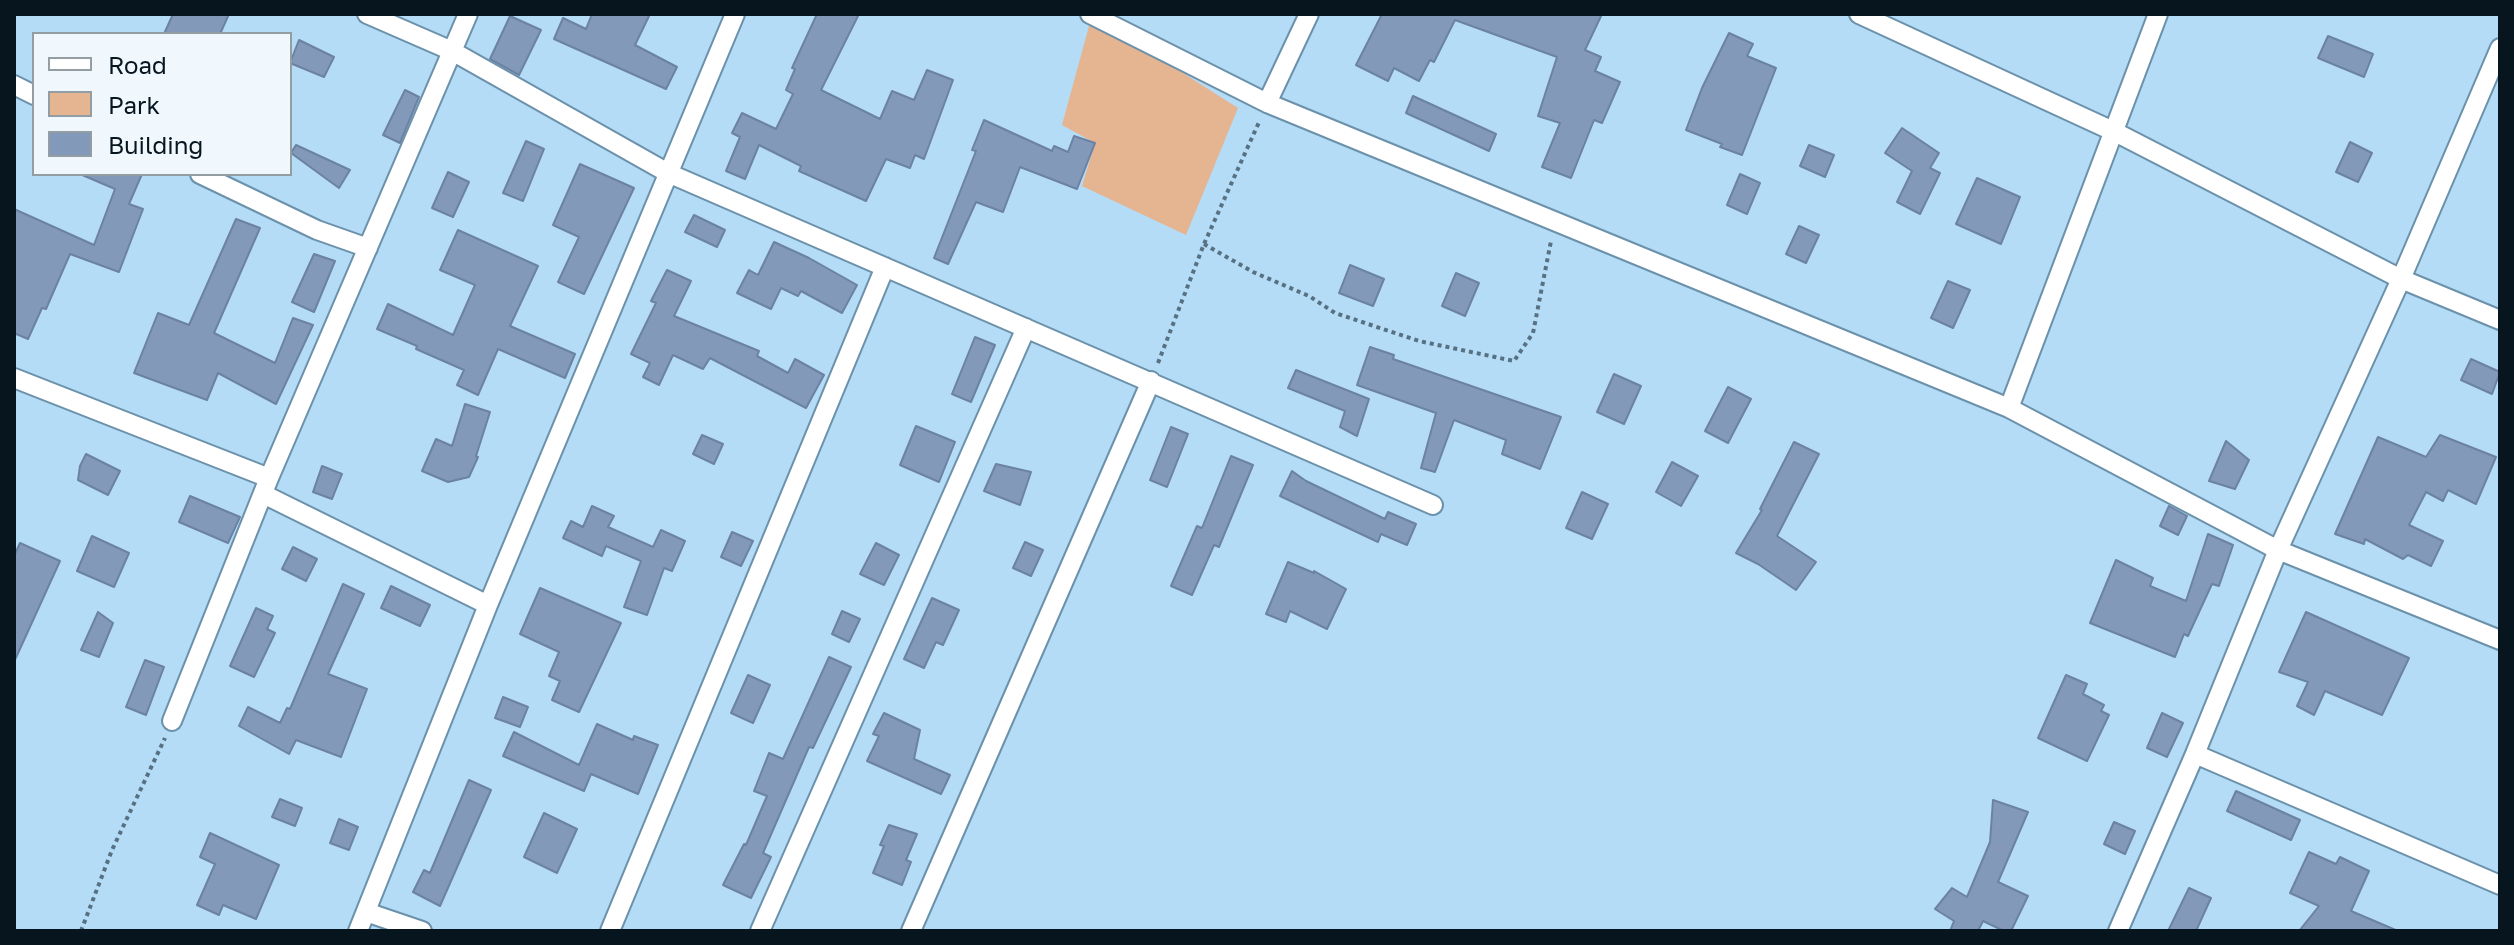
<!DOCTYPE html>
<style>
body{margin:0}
#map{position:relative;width:2514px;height:945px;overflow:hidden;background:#b4dcf6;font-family:"Golos Text",sans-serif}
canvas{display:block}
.frame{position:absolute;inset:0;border:16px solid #06151e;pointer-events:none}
.legend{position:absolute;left:32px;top:32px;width:260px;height:144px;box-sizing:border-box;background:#f0f8fd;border:2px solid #929da4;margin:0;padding:10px 14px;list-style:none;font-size:24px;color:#06151e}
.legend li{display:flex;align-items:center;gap:16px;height:40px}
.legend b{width:40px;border:2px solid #929da4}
</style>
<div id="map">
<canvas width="2514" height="945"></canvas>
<div class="frame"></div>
<ul class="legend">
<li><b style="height:10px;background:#fff"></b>Road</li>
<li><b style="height:22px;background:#e5b490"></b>Park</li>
<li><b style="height:22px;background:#8299ba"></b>Building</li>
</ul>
</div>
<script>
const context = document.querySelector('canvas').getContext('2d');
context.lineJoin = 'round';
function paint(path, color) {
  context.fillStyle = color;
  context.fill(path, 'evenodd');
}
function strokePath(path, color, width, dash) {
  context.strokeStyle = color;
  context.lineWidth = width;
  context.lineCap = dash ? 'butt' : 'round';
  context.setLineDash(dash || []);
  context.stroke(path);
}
paint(new Path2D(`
 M1092 15 1238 108 1186 235 1082 186 1095 143 1062 125Z`), '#e5b490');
const building = new Path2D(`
 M173 14H229L220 34H164Z
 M592 14H650L635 45 677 67 666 89 554 39 563 18 586 29Z
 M817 14H859L821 90 880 119 892 91 914 100 927 70 953 80 924 159 915 155 910 168 886 159 866 201 799 171 801 166 759 145 745 179 726 171 740 137 732 133 742 113 776 129 793 94 786 90 795 69 792 68Z
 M1382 14H1602L1585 50 1601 57 1595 71 1620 82 1602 123 1594 120 1571 178 1542 167 1560 123 1538 116 1557 57 1455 20 1434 62 1430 60 1419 81 1394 68 1388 81 1356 65Z
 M510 16 541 30 519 75 490 59Z
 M1729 33 1753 44 1747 56 1776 68 1742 155 1720 147 1722 144 1686 130 1702 88Z
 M2328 36 2373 54 2364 77 2318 58Z
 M299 40 334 57 324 77 290 63Z
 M405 90 419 97 400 143 383 135Z
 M1413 96 1496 134 1489 151 1406 113Z
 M984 120 1052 151 1054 146 1068 152 1074 136 1095 143 1077 189 1020 167 1003 212 976 202 948 264 934 258 976 151 972 150Z
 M1902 128 1939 153 1930 168 1940 173 1920 214 1897 202 1912 171 1885 153Z
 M526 141 544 149 523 201 503 193Z
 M2350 142 2372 153 2358 182 2336 172Z
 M296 145 350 170 339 188 291 153Z
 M1809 145 1834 155 1825 177 1800 166Z
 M580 164 634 188 584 294 558 282 579 237 553 225Z
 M448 172 469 182 453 217 432 208Z
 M80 174H142L129 204 143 209 119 272 70 254 46 309 42 308 28 339 14 333V209L94 245 115 189Z
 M1740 174 1760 183 1747 214 1727 205Z
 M1977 178 2020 197 2001 244 1956 224Z
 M694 215 725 230 717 247 685 232Z
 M236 219 260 228 214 333 275 363 293 318 313 325 276 404 218 373 207 400 134 373 158 313 189 325Z
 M1799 226 1819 235 1806 263 1786 254Z
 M458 230 538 266 510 326 575 354 565 378 498 349 478 395 457 385 464 370 416 349 417 346 377 329 388 304 453 335 475 285 440 270Z
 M774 242 809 258 857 285 842 313 801 291 798 296 781 288 771 309 737 293 749 270 758 275Z
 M314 254 335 261 314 312 292 302Z
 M1350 265 1384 279 1373 306 1339 293Z
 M667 270 691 281 674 316 759 351 757 356 788 373 795 359 824 375 806 408 710 358 703 369 673 355 659 385 643 377 650 363 631 354 656 303 651 301Z
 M1456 273 1479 283 1465 316 1442 306Z
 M1948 281 1970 290 1953 328 1931 318Z
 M975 337 995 345 971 402 952 394Z
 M1370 347 1394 355 1393 359 1561 417 1540 469 1502 454 1506 440 1454 420 1435 472 1421 468 1436 413 1357 385Z
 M2471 359 2500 372 2492 394 2461 380Z
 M1296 370 1369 399 1357 436 1340 427 1345 411 1288 388Z
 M1614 374 1641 386 1624 424 1597 412Z
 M1728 387 1751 399 1728 443 1705 431Z
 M465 404 490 412 476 456 478 457 469 477 448 482 422 471 436 439 452 446Z
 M916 426 955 442 939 482 900 465Z
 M1171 427 1188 434 1167 487 1150 480Z
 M702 435 723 444 714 464 693 454Z
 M2440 435 2496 457 2476 504 2448 490 2443 501 2426 492 2409 525 2443 541 2431 566 2408 555 2403 559 2365 539 2364 544 2335 534 2378 437 2426 457Z
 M2226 441 2249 460 2235 489 2209 481Z
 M1794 442 1819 454 1777 536 1816 562 1796 590 1758 564 1736 553 1762 510 1760 509Z
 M86 454 120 471 108 495 78 480 80 466Z
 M1231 456 1253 465 1219 547 1214 545 1192 595 1171 586 1197 526 1202 528Z
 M1672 462 1698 476 1681 506 1656 492Z
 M996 464 1031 472 1020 505 984 491Z
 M322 466 342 474 332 499 313 492Z
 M1292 471 1306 481 1385 519 1388 512 1416 524 1407 545 1381 534 1378 542 1280 496Z
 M1582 492 1608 504 1592 539 1566 528Z
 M190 496 240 517 228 543 179 522Z
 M592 506 614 516 608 527 653 547 661 530 685 541 672 571 664 568 647 615 624 607 641 561 606 546 602 556 563 538 571 521 583 527Z
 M2169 506 2187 516 2178 535 2160 526Z
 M732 532 753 541 741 566 721 557Z
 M2208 534 2233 545 2219 586 2212 584 2188 636 2184 634 2175 657 2090 623 2116 560 2153 578 2150 586 2186 601Z
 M92 536 129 553 114 587 77 571Z
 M1025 542 1043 550 1031 576 1013 568Z
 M20 543 60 561 14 662V556Z
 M876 543 899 555 884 585 860 574Z
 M293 547 317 559 306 581 282 569Z
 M1288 562 1314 573V571L1346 589 1327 629 1290 611 1286 622 1266 614Z
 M343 584 364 594 328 674 367 689 341 757 296 740 289 754 239 726 248 707 280 723 287 708 290 709Z
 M391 586 430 605 420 626 381 608Z
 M540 588 621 623 579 712 552 700 560 681 549 676 559 652 520 634Z
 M932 598 959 610 943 645 936 642 924 668 904 659Z
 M256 608 273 616 267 629 275 633 254 677 230 666Z
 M842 611 860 619 849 642 832 634Z
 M98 612 113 623 99 657 81 650Z
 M2306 612 2409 658 2382 715 2325 691 2314 715 2297 706 2308 682 2279 672Z
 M829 657 851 667 813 748 809 747 763 853 771 857 751 898 723 885 744 844 746 845 767 796 754 791 769 753 783 759Z
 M145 660 164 667 146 715 126 707Z
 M748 675 770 685 753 723 731 713Z
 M2066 675 2087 684 2083 694 2104 705 2101 711 2109 715 2087 761 2038 738Z
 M503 697 528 707 520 727 495 718Z
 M884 713 920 730 914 759 950 775 941 794 867 761 879 736 873 734Z
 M2162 713 2183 723 2167 757 2147 748Z
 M597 724 633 740 634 736 658 745 638 794 591 774 584 791 503 756 514 732 579 765Z
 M469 780 491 790 440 906 413 892 424 870 430 873Z
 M2236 791 2300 820 2291 840 2227 811Z
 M280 799 302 808 295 826 272 817Z
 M1993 800 2028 812 1998 882 2028 896 2011 931H2004L1983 921 1978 931H1950L1954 921 1935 909 1952 888 1967 897 1990 842Z
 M544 813 577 829 557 873 524 857Z
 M339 819 358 827 349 850 330 843Z
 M2114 822 2135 831 2125 854 2104 844Z
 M889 825 917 834 906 860 911 862 902 885 873 873 884 846 880 845Z
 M210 833 279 865 256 919 223 905 219 915 197 905 215 864 200 857Z
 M2309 852 2336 864 2340 857 2369 871 2351 911 2398 931H2299L2319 906 2290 893Z
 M2189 888 2211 898 2196 931H2168Z`);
paint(building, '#8299ba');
strokePath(building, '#6c82a2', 2);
const minor = new Path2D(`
 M367 14 452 51 668 173 1433 505
 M1090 14 1267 103 2009 408 2278 550 2500 640
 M1859 14 2115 132 2401 279 2500 320
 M14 85 34 95
 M1267 103 1309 14
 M200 174 317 230 368 248
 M14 378 269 478
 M2009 408 2158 14
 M263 494 488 605
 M172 721 269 478 468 14
 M2195 754 2500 885
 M366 912 422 931
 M358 931 488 605 735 14
 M610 931 885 267
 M760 931 1026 328
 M911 931 1151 381
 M2118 931 2195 754 2278 550 2401 279 2500 48`);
strokePath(minor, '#6c91aa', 22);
strokePath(new Path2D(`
 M1204 244 1253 272 1309 296 1335 313 1419 341 1514 361 1533 333 1551 241
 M1158 363 1204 244 1260 120
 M81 931 112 850 165 738`), '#577182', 4, [4, 4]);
strokePath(minor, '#fff', 18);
</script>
